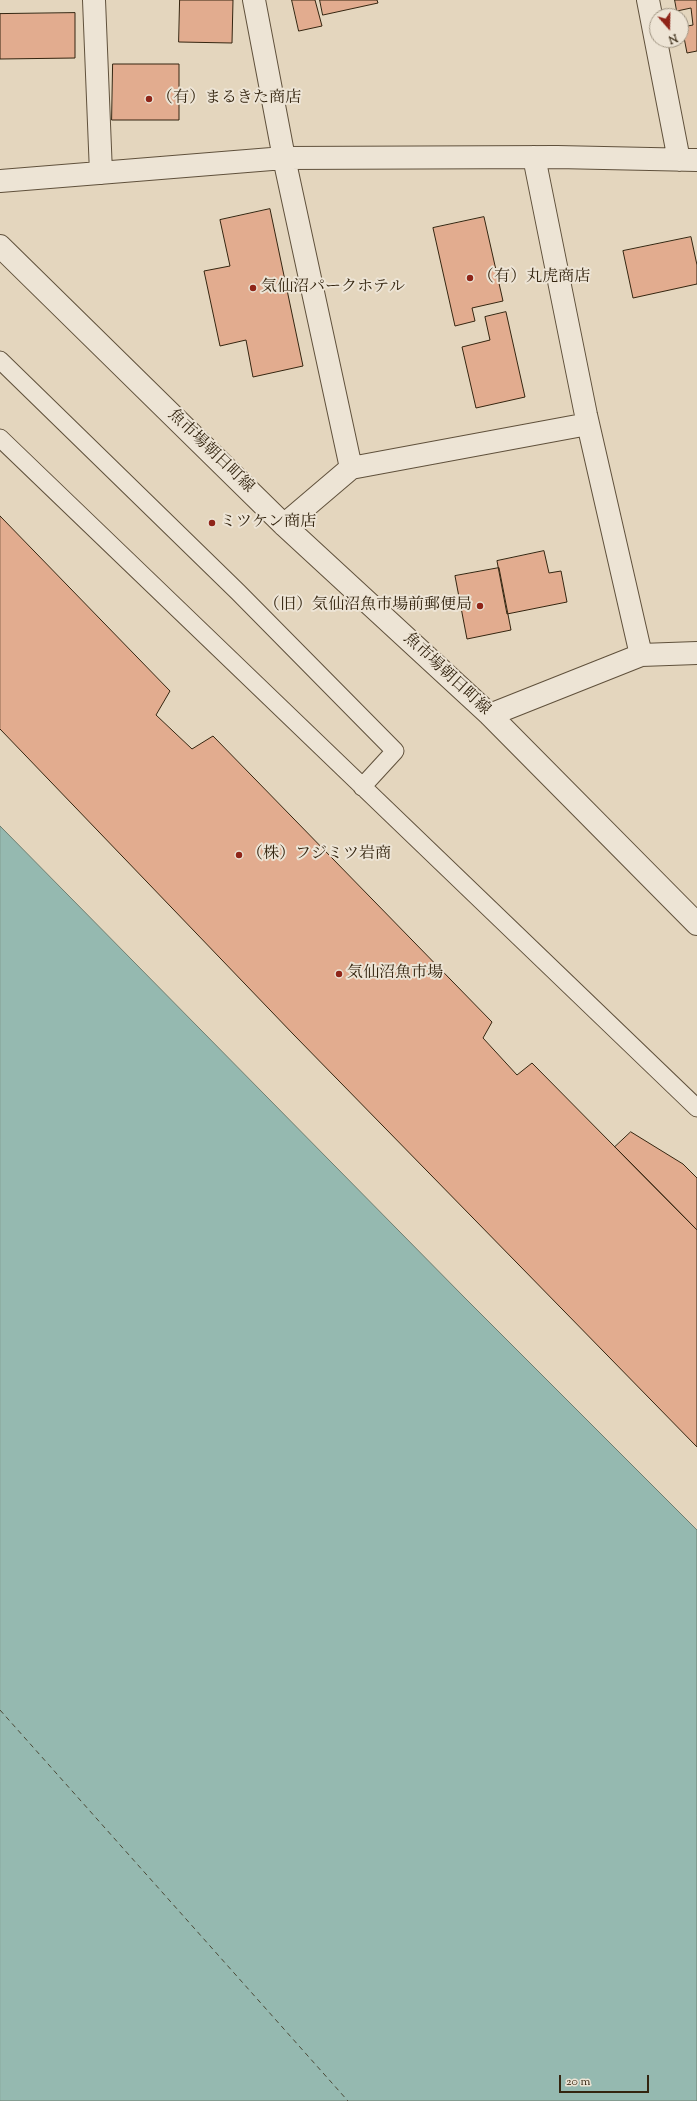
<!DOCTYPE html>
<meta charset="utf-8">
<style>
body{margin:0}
#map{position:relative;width:697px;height:2101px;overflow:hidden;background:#e4d6be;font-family:"Sorts Mill Goudy",serif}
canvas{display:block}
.north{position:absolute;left:649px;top:8px;width:40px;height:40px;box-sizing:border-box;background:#ede4d5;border:1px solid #a39886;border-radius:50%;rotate:160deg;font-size:11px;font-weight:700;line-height:16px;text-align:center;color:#342510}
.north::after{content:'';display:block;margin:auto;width:14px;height:18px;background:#8f2418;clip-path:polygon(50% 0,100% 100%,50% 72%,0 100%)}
.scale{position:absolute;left:559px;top:2075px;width:90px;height:18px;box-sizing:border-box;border:2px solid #342510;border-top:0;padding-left:5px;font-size:12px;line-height:14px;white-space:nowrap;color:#342510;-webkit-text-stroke:3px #ede4d5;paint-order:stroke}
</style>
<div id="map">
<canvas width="697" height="2101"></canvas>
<div class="north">N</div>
<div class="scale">20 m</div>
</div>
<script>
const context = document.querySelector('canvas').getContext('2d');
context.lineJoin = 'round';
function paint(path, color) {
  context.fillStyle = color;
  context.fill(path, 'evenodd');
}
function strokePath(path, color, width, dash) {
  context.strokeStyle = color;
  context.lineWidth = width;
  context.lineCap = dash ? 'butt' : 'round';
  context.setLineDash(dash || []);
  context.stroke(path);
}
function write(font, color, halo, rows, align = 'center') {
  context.font = font + ' "Sorts Mill Goudy","Noto Serif JP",serif';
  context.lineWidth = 4;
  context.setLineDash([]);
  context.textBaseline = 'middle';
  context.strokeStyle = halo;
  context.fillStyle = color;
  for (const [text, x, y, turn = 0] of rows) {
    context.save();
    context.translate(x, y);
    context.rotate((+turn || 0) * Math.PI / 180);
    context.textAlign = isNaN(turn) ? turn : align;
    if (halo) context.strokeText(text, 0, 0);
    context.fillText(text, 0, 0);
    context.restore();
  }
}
const water = new Path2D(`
 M0 826 465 1298 697 1530V2101H0Z`);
paint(water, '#95b9b0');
strokePath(water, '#6e7e70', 1);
strokePath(new Path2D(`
 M0 1710 348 2101`), '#4c4a38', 1, [5, 4]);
const building = new Path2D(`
 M180 0H233L232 43 179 42Z
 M292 0H315L322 26 299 31Z
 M320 0H377L378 3 323 15Z
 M675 0H697V51L687 53 682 27 693 25 691 8 677 11Z
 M75 13V58L0 59V14Z
 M113 64H179V120H112Z
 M270 209 303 366 253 377 246 340 220 346 204 271 230 266 220 220Z
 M484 217 503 301 472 308 475 321 455 326 433 228Z
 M691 237 697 265V284L633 298 623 251Z
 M506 312 525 397 476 408 462 347 490 340 485 317Z
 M0 516 170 691 156 715 192 749 213 736 492 1022 483 1038 517 1075 532 1063 697 1230V1447L294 1035 0 729Z
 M544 551 549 573 561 571 567 602 507 614 497 561Z
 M499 568 511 630 467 639 455 576Z
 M631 1132 683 1164 697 1178V1230L615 1147Z`);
paint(building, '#e2ac8f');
strokePath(building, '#342510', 1);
const lane = new Path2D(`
 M0 360 238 592 395 751 362 787
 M0 438 697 1108`);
const street = new Path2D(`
 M94 0 101 173
 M254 0 284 158 351 468 284 525
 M648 0 679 160
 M534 157 586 415 641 655
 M0 181 284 158 557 157 697 160
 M0 246 284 525 490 715 697 924
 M351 468 588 424
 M490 715 641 655 697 653`);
strokePath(lane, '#60513c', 19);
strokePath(street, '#60513c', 24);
strokePath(lane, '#ede4d5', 17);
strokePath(street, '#ede4d5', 22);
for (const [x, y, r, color] of [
 [149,99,4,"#8f2418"],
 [470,278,4,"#8f2418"],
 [253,288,4,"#8f2418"],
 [212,523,4,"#8f2418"],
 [480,606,4,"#8f2418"],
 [239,855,4,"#8f2418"],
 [339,974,4,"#8f2418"]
]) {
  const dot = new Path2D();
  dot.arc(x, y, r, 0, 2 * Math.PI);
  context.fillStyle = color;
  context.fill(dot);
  strokePath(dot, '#ede4d5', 1.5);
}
write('16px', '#342510', '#ede4d5', [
 ["（有）まるきた商店",157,99],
 ["（有）丸虎商店",478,278],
 ["気仙沼パークホテル",261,288],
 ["ミツケン商店",220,523],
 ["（旧）気仙沼魚市場前郵便局",472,606,"right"],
 ["（株）フジミツ岩商",247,855],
 ["気仙沼魚市場",347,974]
], 'left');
write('16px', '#342510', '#ede4d5', [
 ["魚市場朝日町線",210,452,44],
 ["魚市場朝日町線",446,675,43]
]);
</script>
